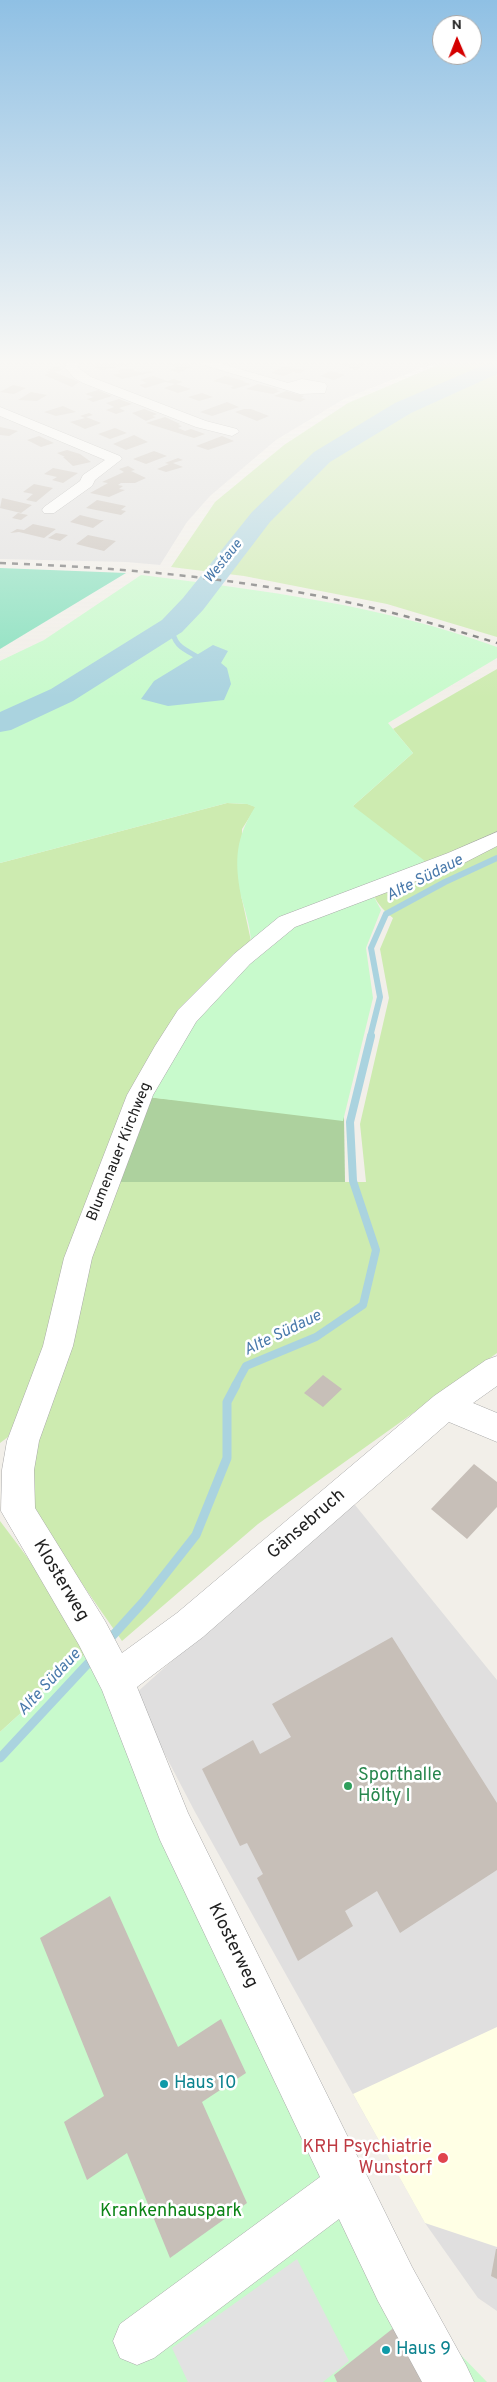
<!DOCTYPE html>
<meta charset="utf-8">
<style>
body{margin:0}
#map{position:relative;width:497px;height:2382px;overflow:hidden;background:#f2efe9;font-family:Overpass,sans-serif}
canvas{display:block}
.north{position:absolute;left:432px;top:15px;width:50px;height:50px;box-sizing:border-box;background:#fff;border:1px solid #a7a7a7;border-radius:50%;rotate:359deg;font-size:14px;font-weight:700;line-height:20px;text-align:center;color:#222}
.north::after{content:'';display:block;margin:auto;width:18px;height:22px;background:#d40000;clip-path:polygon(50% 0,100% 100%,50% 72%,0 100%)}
</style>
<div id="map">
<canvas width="497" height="2382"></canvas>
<div class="north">N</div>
</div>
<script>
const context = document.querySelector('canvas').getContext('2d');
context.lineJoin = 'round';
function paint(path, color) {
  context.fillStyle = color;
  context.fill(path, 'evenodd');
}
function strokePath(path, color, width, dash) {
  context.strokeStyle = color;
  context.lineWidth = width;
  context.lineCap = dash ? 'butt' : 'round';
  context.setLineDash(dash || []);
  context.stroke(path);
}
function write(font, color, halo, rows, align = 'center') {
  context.font = font + ' Overpass,sans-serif';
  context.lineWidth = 5;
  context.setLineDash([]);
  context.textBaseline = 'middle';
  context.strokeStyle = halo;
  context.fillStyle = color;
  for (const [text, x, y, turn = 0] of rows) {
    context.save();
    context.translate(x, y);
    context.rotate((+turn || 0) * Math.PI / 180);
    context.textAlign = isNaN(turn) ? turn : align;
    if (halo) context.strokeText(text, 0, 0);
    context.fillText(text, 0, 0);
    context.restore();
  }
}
paint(new Path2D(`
 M0 364H432L344 399 276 440 210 496 187 522 160 565 126 562 0 559Z
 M351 1500 497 1680V2311L478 2298 425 2223 195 1812 134 1695Z`), '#e0dfdf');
paint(new Path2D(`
 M497 2027V2247L425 2223 353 2094Z`), '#ffffe5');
paint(new Path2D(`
 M440 364H497V637L387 604 244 576 171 567 215 502 284 445 348 403Z
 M497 669V1353L258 1524 122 1641 34 1515V1437L115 1182H366L360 1124 389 998 380 949 393 918C360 895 360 843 353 806L413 753 393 729Z
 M227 803 248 804 256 807 242 829 241 895 251 941 175 1019 123 1105 92 1192 36 1373 8 1437 0 1443V863Z
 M0 1521 94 1646 0 1732Z`), '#cdebb0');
paint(new Path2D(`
 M147 1097 344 1117 345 1182H115Z`), '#add19e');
paint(new Path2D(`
 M141 575C261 590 382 605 497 647V658L388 723 413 753 353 806 425 861 368 886 381 910 366 948 373 998 343 1121 147 1097 174 1048 251 941C250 925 245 911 241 896 234 859 236 838 255 807L247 804 227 803 0 863V661L44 640Z
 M94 1646 165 1826 456 2350 487 2382H0V1732Z`), '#c8facc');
paint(new Path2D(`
 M0 568 126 573 0 649Z`), '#88e0be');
paint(new Path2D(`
 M297 2259 349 2361 323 2382H188L172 2348Z`), '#e2e2e2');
paint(new Path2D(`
 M213 645 228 651 221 663 227 668 231 684 224 700 168 706 141 699 154 681Z`), '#aad3df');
strokePath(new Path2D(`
 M172 626C173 644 181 648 196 656`), '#aad3df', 5);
strokePath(new Path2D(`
 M370 1037 380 997 371 948 386 914 445 882 497 858`), '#aad3df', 6);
strokePath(new Path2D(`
 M235 1386 246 1366 316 1337 363 1305 376 1250 353 1181 350 1122 371 1036`), '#aad3df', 8);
strokePath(new Path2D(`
 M106 1643 144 1601 196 1535 227 1458V1402L236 1385
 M0 1758 94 1657`), '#aad3df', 9);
paint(new Path2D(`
 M486 364H497V374L411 413 330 462 270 522 203 610 182 632 73 701 11 730 0 732V712L51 689 162 620 183 598 252 512 314 452 395 403Z`), '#aad3df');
paint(new Path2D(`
 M99 364H129V365L102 370 92 366Z
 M166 364H186L193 366 179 373 170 370 176 368Z
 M340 364H365L356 370Z
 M57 366 62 370 54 372 79 382 72 387 44 375 50 373 46 372 51 370 48 369Z
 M284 366 297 369 305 370 300 373 293 372 284 376 271 373Z
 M128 368 142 373 149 371 154 372 122 379 113 375 121 373 116 371Z
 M331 371 345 375 334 380 320 376Z
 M153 376 167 381 174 379 183 382 176 384 191 389 178 393 164 388 175 384 165 382 145 388 139 385 147 383 140 380Z
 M225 376 245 381 243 382 251 384 234 389 230 388 234 386 213 381Z
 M258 384 278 389 276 390 280 391 273 394 246 389Z
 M13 385 26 388 14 394 0 392Z
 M98 390 112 396 93 402 87 399 94 397 85 394Z
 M286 391 304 396 301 398 306 399 300 402 274 396Z
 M31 392 47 395 37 401 18 400Z
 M202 393 213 397 199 401 188 397Z
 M119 399 132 404 119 408 125 411 116 414 106 410 114 407 106 403Z
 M227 402 239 407 212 416 200 412Z
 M63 406 76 412 56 416 44 412Z
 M144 409 157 414 152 416 156 417 146 421 132 413Z
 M244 409H251L269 416 257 421 235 412Z
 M89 413 93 415 86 417 101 423 85 429 70 422 85 418 80 416Z
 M165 417 180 424 178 425 182 426 178 428 185 431 191 429 205 434 194 438 146 423Z
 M0 427 18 431 9 436 0 435Z
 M115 428 127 433 110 439 98 434Z
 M134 435 148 442 126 450 113 444Z
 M39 436 54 443 41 447 27 440Z
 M222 436 234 441 208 450 196 446Z
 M67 450 80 454 91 462 73 466 63 457H65L57 453Z
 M154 451 167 456 146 464 133 459Z
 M178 458 183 460 173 463 183 467 166 472 157 469 169 464 165 463Z
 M128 466 135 470 131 471 146 478 135 483H121L118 485 123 486 119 489 125 490 109 497 90 493 108 483 102 482 124 472 119 469Z
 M53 468 78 473 63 483 52 480 57 477 44 474Z
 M34 484 53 488 36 502 26 500 33 494 23 492Z
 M2 498 32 505 21 513 0 508Z
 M97 500 126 506 121 510 126 511 121 515 86 508Z
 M18 513 28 515 21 520 12 518Z
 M80 515 100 520H104L93 528 70 522Z
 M33 524 56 529 44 538 19 532 10 533 17 529 24 530Z
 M56 533 68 535 60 541 48 538Z
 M88 535 116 541 104 551 76 544Z
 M323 1375 342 1389 323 1407 304 1393Z
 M474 1464 497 1482V1507L467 1539 431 1509Z
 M392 1637 497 1803V1870L400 1933 377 1891 345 1911 353 1926 298 1961 257 1878 263 1874 247 1843 240 1846 202 1769 253 1740 260 1754 291 1737 272 1704Z
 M110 1896 178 2047 221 2019 246 2073 202 2102 247 2203 170 2258 127 2153 87 2180 64 2122 104 2096 40 1938Z
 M496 2249H497V2279L491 2276Z
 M396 2326 423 2382H337L334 2375Z`), '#c7bfb8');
const minor = new Path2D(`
 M67 364H79L77 367 91 377 206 421 237 429 239 432 232 436 196 427 83 383 74 378 65 367Z
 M201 364H222L288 383 302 379 325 383 327 386 325 393 300 394Z
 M0 407 120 456 122 459 95 480 92 486 54 513H44L42 510 44 507 80 481 83 475 105 460 0 416Z
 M497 832V846L464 863 295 927 250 964 196 1022 153 1095 92 1258 73 1346 39 1441 34 1470 35 1508 105 1621 122 1653 177 1613 434 1396 486 1360 497 1356V1386L473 1403 497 1413V1442L449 1422 203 1637 137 1687 188 1813 412 2267 466 2365 474 2382H422L378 2301 339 2219 154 2358 137 2365 120 2358 113 2341 120 2324 320 2177 160 1840 102 1690 79 1645 1 1511 2 1470 7 1441 43 1346 64 1258 127 1095 155 1046 178 1010 234 954 279 917 448 853Z`);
strokePath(minor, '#a9a9a9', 1);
paint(minor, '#fff');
strokePath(new Path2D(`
 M0 563C105 567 210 575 313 595 376 607 436 624 497 643`), '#707070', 2.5, [6, 6]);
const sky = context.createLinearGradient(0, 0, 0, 698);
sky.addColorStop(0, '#8fc0e4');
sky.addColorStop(0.52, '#f9f8f5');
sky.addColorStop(1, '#f9f8f500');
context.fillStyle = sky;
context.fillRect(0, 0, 497, 698);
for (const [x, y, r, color] of [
 [348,1786,5,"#2e9e5b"],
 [164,2084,5,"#0f9aa8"],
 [443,2158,6,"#e0444e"],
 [386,2350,5,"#0f9aa8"]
]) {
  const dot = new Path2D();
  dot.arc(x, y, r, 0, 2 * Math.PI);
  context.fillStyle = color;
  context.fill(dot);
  strokePath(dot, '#fff', 2);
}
write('italic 14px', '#4a7aab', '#fff', [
 ["Westaue",224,562,-51]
]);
write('15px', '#222', '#fff', [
 ["Blumenauer Kirchweg",120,1152,-68]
]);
write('italic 16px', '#4a7aab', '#fff', [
 ["Alte Südaue",425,879,-27],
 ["Alte Südaue",283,1334,-26],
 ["Alte Südaue",50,1683,-47]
]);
write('18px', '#222', '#fff', [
 ["Gänsebruch",307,1525,-41],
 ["Klosterweg",60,1581,59],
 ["Klosterweg",232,1946,64]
]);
write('18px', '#27864d', '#fff', [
 ["Sporthalle",358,1776],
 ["Hölty I",358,1797]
], 'left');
write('18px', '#0d838f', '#fff', [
 ["Haus 10",174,2084],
 ["Haus 9",396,2350]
], 'left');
write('18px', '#be3a42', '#fff', [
 ["KRH Psychiatrie",432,2148],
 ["Wunstorf",432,2169]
], 'right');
write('18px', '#0c8416', '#fff', [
 ["Krankenhauspark",171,2212]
]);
</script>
